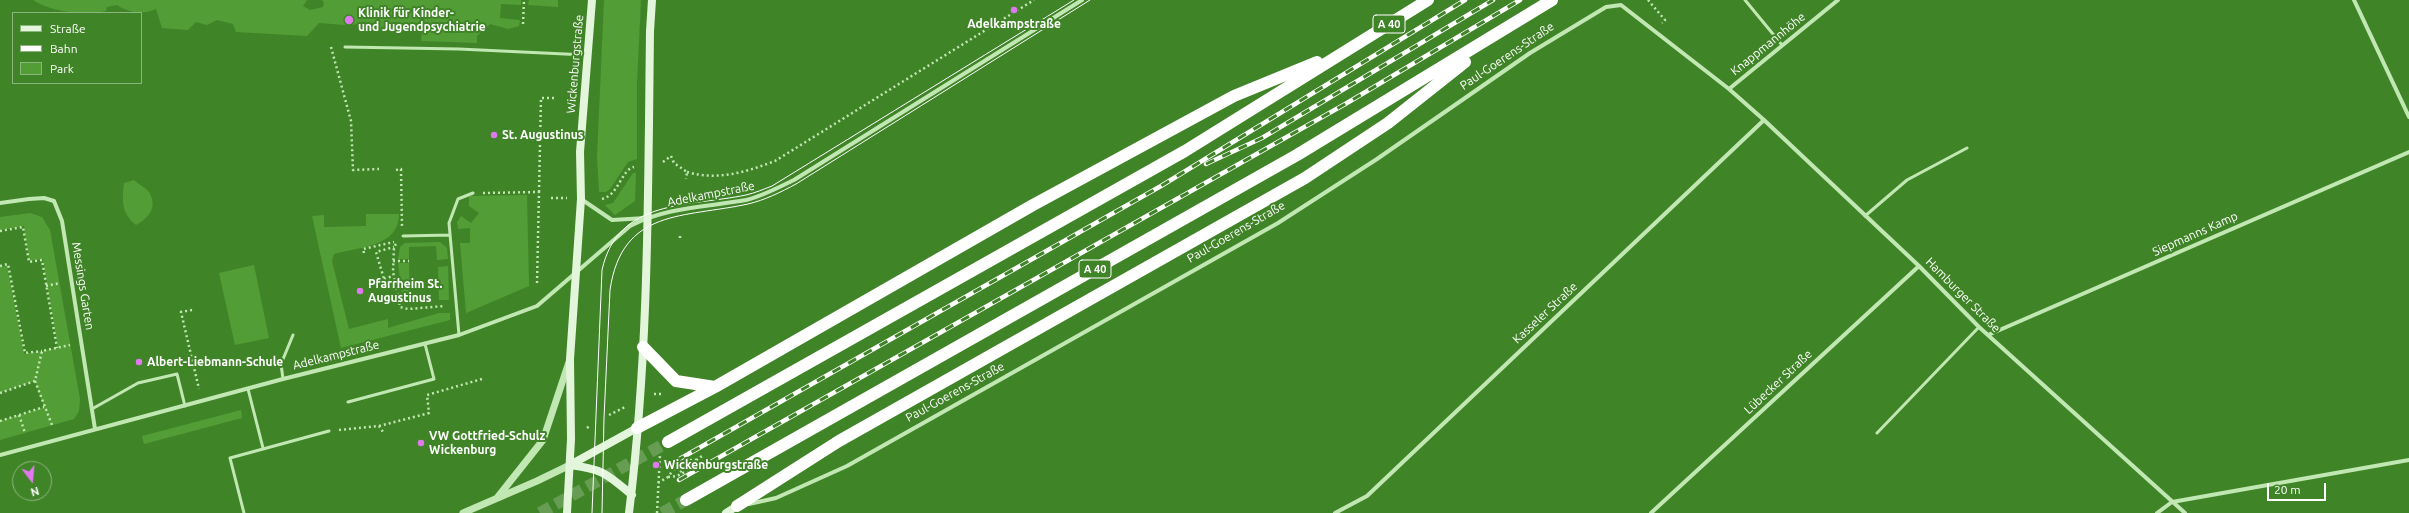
<!DOCTYPE html>
<meta charset="utf-8">
<style>
body{margin:0}
#map{position:relative;width:2409px;height:513px;overflow:hidden;background:#408428;font-family:Ubuntu,sans-serif}
canvas{display:block}
.legend{position:absolute;left:12px;top:12px;width:130px;height:72px;box-sizing:border-box;background:#408428;border:1px solid #8cb57e;margin:0;padding:5px 7px;list-style:none;font-size:12px;color:#fff}
.legend li{display:flex;align-items:center;gap:8px;height:20px}
.legend b{width:20px;border:1px solid #8cb57e}
.north{position:absolute;left:12px;top:461px;width:40px;height:40px;box-sizing:border-box;background:#408428;border:1px solid #8cb57e;border-radius:50%;rotate:164deg;font-size:11px;font-weight:700;line-height:16px;text-align:center;color:#fff}
.north::after{content:'';display:block;margin:auto;width:14px;height:18px;background:#e179ee;clip-path:polygon(50% 0,100% 100%,50% 72%,0 100%)}
.scale{position:absolute;left:2267px;top:483px;width:59px;height:18px;box-sizing:border-box;border:2px solid #fff;border-top:0;padding-left:5px;font-size:12px;line-height:14px;white-space:nowrap;color:#fff;-webkit-text-stroke:3px #408428;paint-order:stroke}
</style>
<div id="map">
<canvas width="2409" height="513"></canvas>
<ul class="legend">
<li><b style="height:5px;background:#e3f6dc"></b>Straße</li>
<li><b style="height:5px;background:#fff"></b>Bahn</li>
<li><b style="height:11px;background:#539d36"></b>Park</li>
</ul>
<div class="north">N</div>
<div class="scale">20 m</div>
</div>
<script>
const context = document.querySelector('canvas').getContext('2d');
context.lineJoin = 'round';
function paint(path, color) {
  context.fillStyle = color;
  context.fill(path, 'evenodd');
}
function strokePath(path, color, width, dash) {
  context.strokeStyle = color;
  context.lineWidth = width;
  context.lineCap = dash ? 'butt' : 'round';
  context.setLineDash(dash || []);
  context.stroke(path);
}
function write(font, color, halo, rows, align = 'center') {
  context.font = font + ' Ubuntu,sans-serif';
  context.lineWidth = 4;
  context.setLineDash([]);
  context.textBaseline = 'middle';
  context.strokeStyle = halo;
  context.fillStyle = color;
  for (const [text, x, y, turn = 0] of rows) {
    context.save();
    context.translate(x, y);
    context.rotate((+turn || 0) * Math.PI / 180);
    context.textAlign = isNaN(turn) ? turn : align;
    if (halo) context.strokeText(text, 0, 0);
    context.fillText(text, 0, 0);
    context.restore();
  }
}
paint(new Path2D(`
 M33 0H307L303 6 310 10 323 7 324 3 322 0H521V5L501 4 500 18 520 20 519 26 508 29 490 24 477 36V43L421 41 422 32C416 26 402 21 393 23 389 24 384 28 379 30L370 28 374 23 345 25 319 23 307 36 236 32 233 24 217 20 207 25 196 22 188 30 162 28 156 9C143 15 129 13 117 5L107 7 106 11C85 16 51 12 33 0Z
 M529 0H558V7L528 5Z
 M604 0H641L637 83V159L628 162 610 189 606 192H599L597 157Z
 M633 173H636L635 201 615 215 605 205 613 203Z
 M134 180C138 184 146 188 149 192 158 207 149 218 136 225 121 213 122 200 124 183Z
 M527 195 529 286 466 313 460 243H470V228L458 229 457 222 461 216 471 223 479 213 469 206V196Z
 M30 213 42 217 50 230 80 399 79 411 74 419 0 440V421L44 407 35 381 0 393V267L7 266 24 354 58 348 43 259 29 261 24 226 0 230V217Z
 M366 214H399C399 247 359 247 334 254L332 261 349 329 388 319V328L439 313H450V320L341 348 312 216 324 215V227L366 226Z
 M440 242 447 248 448 259 437 260 436 246 409 247V259H398L400 247 405 243Z
 M398 263H409L410 302 402 295Z
 M254 265 269 338 235 345 219 273Z
 M448 266 449 300H439L438 267Z
 M241 410 242 418 144 444 142 436Z`), '#539d36');
strokePath(new Path2D(`
 M540 513 668 442
 M662 513 686 500`), '#669d53', 12, [12, 6]);
strokePath(new Path2D(`
 M1648 0 1665 20 1662 23
 M523 24 524 0
 M331 47 351 121 353 170 379 169
 M663 162 671 156 674 163 687 172 686 179
 M396 170 401 169 402 226
 M687 172C718 181 746 172 775 161L1034 0
 M539 192 541 98H557
 M483 193 539 192 537 283
 M551 198H567
 M602 199C619 195 621 170 634 167
 M0 231 23 227 29 262 42 260 57 348
 M680 238V234
 M396 244 394 247 393 272 400 307 408 309 445 306
 M364 253 363 249 394 242
 M393 261H409
 M0 266 8 264 25 353 42 351
 M384 279 393 276
 M380 280 384 279 376 252 394 247
 M46 286 60 283
 M192 310 181 312 199 389
 M35 381 52 425
 M0 393 35 381 42 351 70 345
 M654 394H663
 M19 415 25 433
 M609 415 625 407
 M0 421 44 407
 M379 426 429 413 427 395 482 379
 M587 428 591 425
 M339 430 379 426 383 432
 M680 472 702 456
 M668 477 677 476 687 471
 M658 483 668 477 674 469 693 459 696 460
 M657 513 660 454`), '#c1e7b2', 2.5, [2, 3]);
strokePath(new Path2D(`
 M1745 0 1782 45
 M345 47 459 49 586 55
 M1865 216 1907 180 1967 148
 M403 236 450 235
 M459 335 449 223 458 199 473 193
 M283 379 281 364 293 335
 M248 389 263 448
 M348 402 434 379 425 344
 M92 409 138 383 177 374 185 406
 M1877 433 1979 327
 M244 513 230 458 329 431`), '#c1e7b2', 3);
strokePath(new Path2D(`
 M2354 0 2409 117
 M1729 89 1838 0
 M581 199 612 220 646 218
 M0 203 29 199 44 198 54 201 62 221 95 429
 M1988 335 2409 152
 M0 455 283 379 459 335 537 306 630 226C666 207 707 207 746 200 763 196 779 187 794 180L1082 0
 M749 504 776 498 847 466 1278 223 1377 159 1530 53 1606 7 1621 5 1729 89 1764 120 1919 266 1979 327 2185 513
 M1335 513 1367 496 1764 120
 M1651 513 1919 266
 M2157 513 2172 502 2409 460`), '#c1e7b2', 4);
strokePath(new Path2D(`
 M497 498 543 440 569 362
 M463 513 537 481 570 465`), '#c1e7b2', 7);
strokePath(new Path2D(`
 M570 465 637 428
 M570 465C603 469 607 474 632 495
 M567 513 571 439 570 359 581 199 580 152 592 0
 M629 513C649 353 648 192 650 31L652 0
 M726 513 737 506`), '#e3f6dc', 8);
strokePath(new Path2D(`
 M643 347 676 381 715 387
 M637 428 715 387 1033 205 1234 96 1317 62
 M668 442 1185 151 1428 0
 M686 500 1297 155 1552 0
 M737 506 839 441 1305 178 1388 123 1465 62`), '#fff', 12);
strokePath(new Path2D(`
 M592 513 602 270C618 198 689 207 746 195 755 193 764 189 772 186L1074 0
 M602 513 604 418 610 290C622 208 684 218 748 204 765 200 781 192 796 184L1090 0`), '#fff', 1);
const rail = new Path2D(`
 M1206 164 1262 138 1493 0
 M676 461 1161 186 1465 0
 M679 480 1347 103 1520 0`);
strokePath(rail, '#fff', 4.5);
strokePath(rail, '#408428', 3, [9]);
for (const [x, y, r, color] of [
 [1014,10,4,"#e179ee"],
 [349,20,5,"#e179ee"],
 [494,135,4,"#e179ee"],
 [360,291,4,"#e179ee"],
 [139,362,4,"#e179ee"],
 [421,443,4,"#e179ee"],
 [656,465,4,"#e179ee"]
]) {
  const dot = new Path2D();
  dot.arc(x, y, r, 0, 2 * Math.PI);
  context.fillStyle = color;
  context.fill(dot);
  strokePath(dot, '#408428', 1.5);
}
for (const [x, y, w] of [
 [1389,24,32],
 [1095,269,32]
]) {
  const box = new Path2D();
  box.roundRect(x - w / 2, y - 9, w, 18, 3);
  context.fillStyle = '#408428';
  context.fill(box);
  strokePath(box, '#fff', 1);
}
write('bold 11px', '#fff', null, [
 ["A 40",1389,24],
 ["A 40",1095,269]
]);
write('bold 12px', '#fff', '#408428', [
 ["Klinik für Kinder-",358,13],
 ["und Jugendpsychiatrie",358,27],
 ["Adelkampstraße",1014,24,"center"],
 ["St. Augustinus",502,135],
 ["Pfarrheim St.",368,284],
 ["Augustinus",368,298],
 ["Albert-Liebmann-Schule",147,362],
 ["VW Gottfried-Schulz",429,436],
 ["Wickenburg",429,450],
 ["Wickenburgstraße",664,465]
], 'left');
write('12px', '#fff', '#408428', [
 ["Knappmannhöhe",1768,44,-39],
 ["Paul-Goerens-Straße",1507,56,-34],
 ["Wickenburgstraße",575,64,-85],
 ["Adelkampstraße",711,194,-11],
 ["Paul-Goerens-Straße",1236,232,-30],
 ["Siepmanns Kamp",2195,234,-24],
 ["Messings Garten",83,286,81],
 ["Hamburger Straße",1963,295,45],
 ["Kasseler Straße",1545,313,-43],
 ["Adelkampstraße",336,355,-14],
 ["Lübecker Straße",1778,382,-43],
 ["Paul-Goerens-Straße",955,392,-29]
]);
</script>
